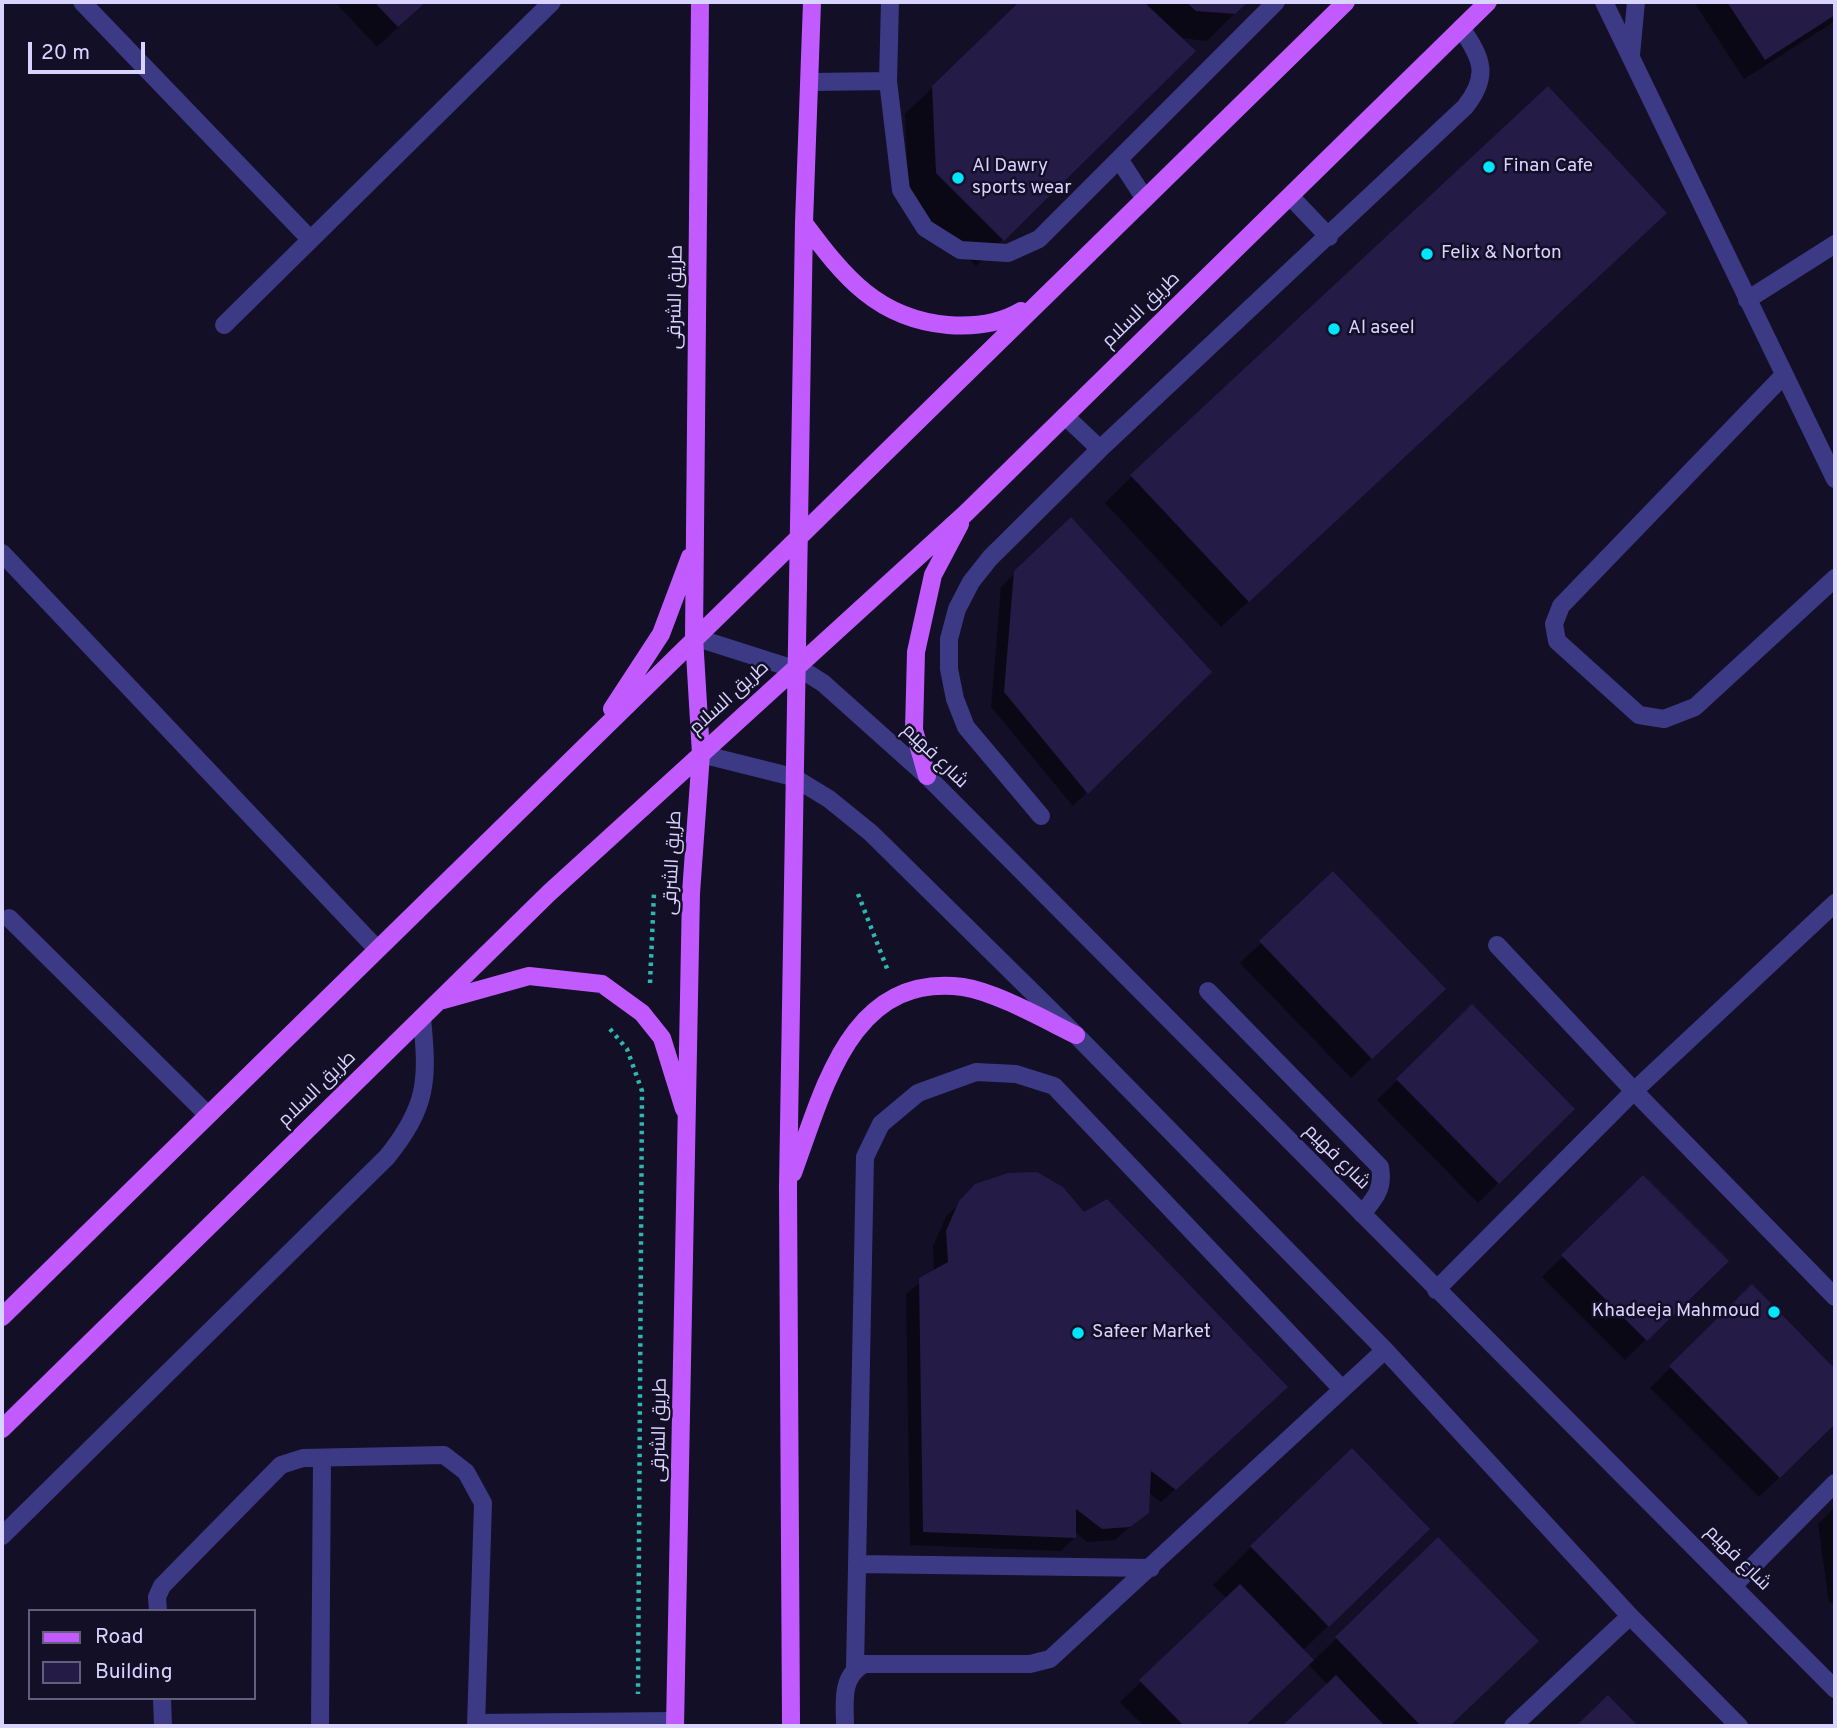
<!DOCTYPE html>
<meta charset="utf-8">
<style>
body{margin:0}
#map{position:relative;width:1837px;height:1728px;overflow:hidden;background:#130f26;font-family:Overpass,sans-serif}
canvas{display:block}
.frame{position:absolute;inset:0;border:4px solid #d9d4ff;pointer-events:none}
.legend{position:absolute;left:28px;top:1609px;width:228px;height:91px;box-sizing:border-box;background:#130f26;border:2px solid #625e7d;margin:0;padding:9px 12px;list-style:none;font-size:21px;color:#d9d4ff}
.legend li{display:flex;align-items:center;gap:14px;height:35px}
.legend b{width:35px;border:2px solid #625e7d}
.scale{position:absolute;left:28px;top:42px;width:117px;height:32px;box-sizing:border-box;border:4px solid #d9d4ff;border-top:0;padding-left:9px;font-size:21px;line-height:24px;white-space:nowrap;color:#d9d4ff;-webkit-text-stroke:5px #130f26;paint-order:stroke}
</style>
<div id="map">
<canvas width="1837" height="1728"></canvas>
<div class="frame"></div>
<ul class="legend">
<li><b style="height:9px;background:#c25bff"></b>Road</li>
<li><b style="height:19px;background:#241b47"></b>Building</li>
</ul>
<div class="scale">20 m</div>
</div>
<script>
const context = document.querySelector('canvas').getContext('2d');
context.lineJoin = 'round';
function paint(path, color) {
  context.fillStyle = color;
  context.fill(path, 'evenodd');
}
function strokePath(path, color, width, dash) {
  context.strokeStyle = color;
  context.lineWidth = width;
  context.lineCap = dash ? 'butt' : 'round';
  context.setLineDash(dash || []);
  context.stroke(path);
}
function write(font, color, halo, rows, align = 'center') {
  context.font = font + ' Overpass,Cairo,sans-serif';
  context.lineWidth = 5;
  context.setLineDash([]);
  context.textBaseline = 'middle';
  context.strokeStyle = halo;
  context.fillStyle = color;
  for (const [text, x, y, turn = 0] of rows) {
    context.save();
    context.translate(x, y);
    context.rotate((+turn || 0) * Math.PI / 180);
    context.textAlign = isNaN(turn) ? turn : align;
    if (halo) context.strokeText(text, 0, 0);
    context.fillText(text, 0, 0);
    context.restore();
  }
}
paint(new Path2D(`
 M335 2H425L377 47Z
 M1021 2H1246L1207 41 1180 38 1193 51 976 266 909 200 905 114Z
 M1694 2H1835V21L1744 79Z
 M1665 213 1221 627 1105 503 1132 476Z
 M1015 573 1210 672 1073 806 991 707 1001 587Z
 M1333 874 1423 1009 1351 1078 1240 963Z
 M1472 1007 1573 1109 1478 1203 1377 1100Z
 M1643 1178 1726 1261 1625 1360 1542 1277Z
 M976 1186 1083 1215 1272 1401 1161 1502 1148 1492 1147 1512 1115 1540 1087 1542 1074 1531V1538L1061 1551 910 1545 906 1294 934 1271 933 1246 946 1217Z
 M1752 1287 1835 1371V1423L1759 1497 1650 1388Z
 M1835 1507V1603H1829L1818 1524Z
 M1438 1540 1510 1668 1449 1726H1285L1328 1685 1308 1664 1244 1726H1144L1120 1702 1227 1599 1213 1585 1251 1547 1390 1567 1302 1651 1313 1661Z`), '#0007');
paint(new Path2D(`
 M374 2H426L398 27Z
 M1019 2H1144L1196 51 1004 241 936 173 932 86Z
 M1186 2H1248L1235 14 1196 11Z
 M1727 2H1835V15L1765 60Z
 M1548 86 1667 213 1249 602 1130 475Z
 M1071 517 1212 672 1088 794 1004 692 1014 571Z
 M1333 871 1446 989 1372 1059 1259 941Z
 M1472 1004 1575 1109 1499 1184 1396 1079Z
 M1037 1172 1063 1187 1084 1212 1107 1199 1288 1387 1176 1490 1151 1471 1149 1513 1130 1527 1102 1529 1076 1509V1538L923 1532 919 1278 948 1262 946 1231 959 1201 975 1184 1008 1173Z
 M1643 1175 1729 1261 1647 1341 1561 1255Z
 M1752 1284 1835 1369V1424L1780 1478 1669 1366Z
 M1352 1448 1430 1529 1329 1627 1250 1546Z
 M1438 1537 1539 1641 1450 1726H1421L1335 1637Z
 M1240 1584 1314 1660 1245 1726H1184L1139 1680Z
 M1336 1675 1385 1726H1282Z
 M1608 1695 1638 1726H1576Z`), '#241b47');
strokePath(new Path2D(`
 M858 894 888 971
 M650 983 654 893
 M610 1029 627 1049 642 1091 638 1694`), '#2fb8b0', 4.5, [3.5, 5]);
strokePath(new Path2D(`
 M82 2 310 239
 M890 2 888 81 901 190 925 228 960 250 1008 253 1039 239 1276 2
 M1604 2 1835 479
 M1631 55 1636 2
 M811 82 888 81
 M1119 159 1145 199
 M1290 196 1329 237
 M1747 300 1835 244
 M224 325 552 2
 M1784 375 1561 606 1554 624 1557 641 1639 715 1664 719 1695 707 1835 578
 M1065 416 1100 449
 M2 553 377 949
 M694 637 807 673 823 683 927 776 1835 1689
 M701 754 793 777 829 799 871 833 1076 1035 1385 1350 1630 1616 1739 1726
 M1041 816 966 727 955 699 949 669V639L957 609 971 582 990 558 1100 449 1465 107C1490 76 1482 58 1461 28
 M9 918 208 1115
 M1497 945 1634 1091 1835 1297
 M1208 991 1380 1167C1384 1189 1375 1198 1362 1214
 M1436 1290 1634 1091 1835 903
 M2 1536 387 1157C428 1106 428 1080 422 1018
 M857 1564 1151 1568
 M1734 1585 1835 1483
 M158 1611 157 1597 162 1586 281 1465 303 1458 444 1455 466 1472 483 1503 476 1726
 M855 1669 865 1157 881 1124 918 1093 976 1072 1016 1074 1054 1086 1342 1389
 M162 1698 163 1726
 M476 1723 675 1721
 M320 1726 322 1458
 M845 1726C845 1703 840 1677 864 1664H1030L1050 1659 1385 1350
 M1513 1726 1630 1616`), '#3d3a85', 18);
strokePath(new Path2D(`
 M804 223C844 277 878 319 948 325 974 327 999 324 1021 311
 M612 709 661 634 690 557
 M927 776 914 730 916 652 933 575 960 524
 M443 1000 529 976 602 984 642 1013 662 1038 684 1109
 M793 1173C824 1090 850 972 963 987 996 992 1045 1020 1076 1035
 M2 1317 1346 2
 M2 1429 549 893 966 513 1488 2
 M675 1726 691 893 701 754 694 637 700 2
 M791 1726 788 1186 804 223 812 2`), '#c25bff', 18);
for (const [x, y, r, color] of [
 [1489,167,7,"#00e5ff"],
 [958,178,7,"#00e5ff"],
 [1427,254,7,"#00e5ff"],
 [1334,329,7,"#00e5ff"],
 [1774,1312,7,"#00e5ff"],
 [1078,1333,7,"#00e5ff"]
]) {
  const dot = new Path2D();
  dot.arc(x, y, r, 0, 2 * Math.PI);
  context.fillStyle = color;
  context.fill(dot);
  strokePath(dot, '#130f26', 2.5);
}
write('19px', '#d9d4ff', '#130f26', [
 ["Al Dawry",972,167],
 ["sports wear",972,189],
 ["Finan Cafe",1503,167],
 ["Felix & Norton",1441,254],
 ["Al aseel",1348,329],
 ["Khadeeja Mahmoud",1760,1312,"right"],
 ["Safeer Market",1092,1333]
], 'left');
write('19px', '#d9d4ff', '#130f26', [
 ["طريق الشرقى",677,297,-89],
 ["طريق السلام",1142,311,-44],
 ["طريق السلام",730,699,-42],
 ["شارع فهيم",934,757,44],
 ["طريق الشرقى",674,863,-87],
 ["طريق السلام",318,1090,-44],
 ["شارع فهيم",1336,1158,45],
 ["طريق الشرقى",661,1430,-89],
 ["شارع فهيم",1737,1559,45]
]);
</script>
